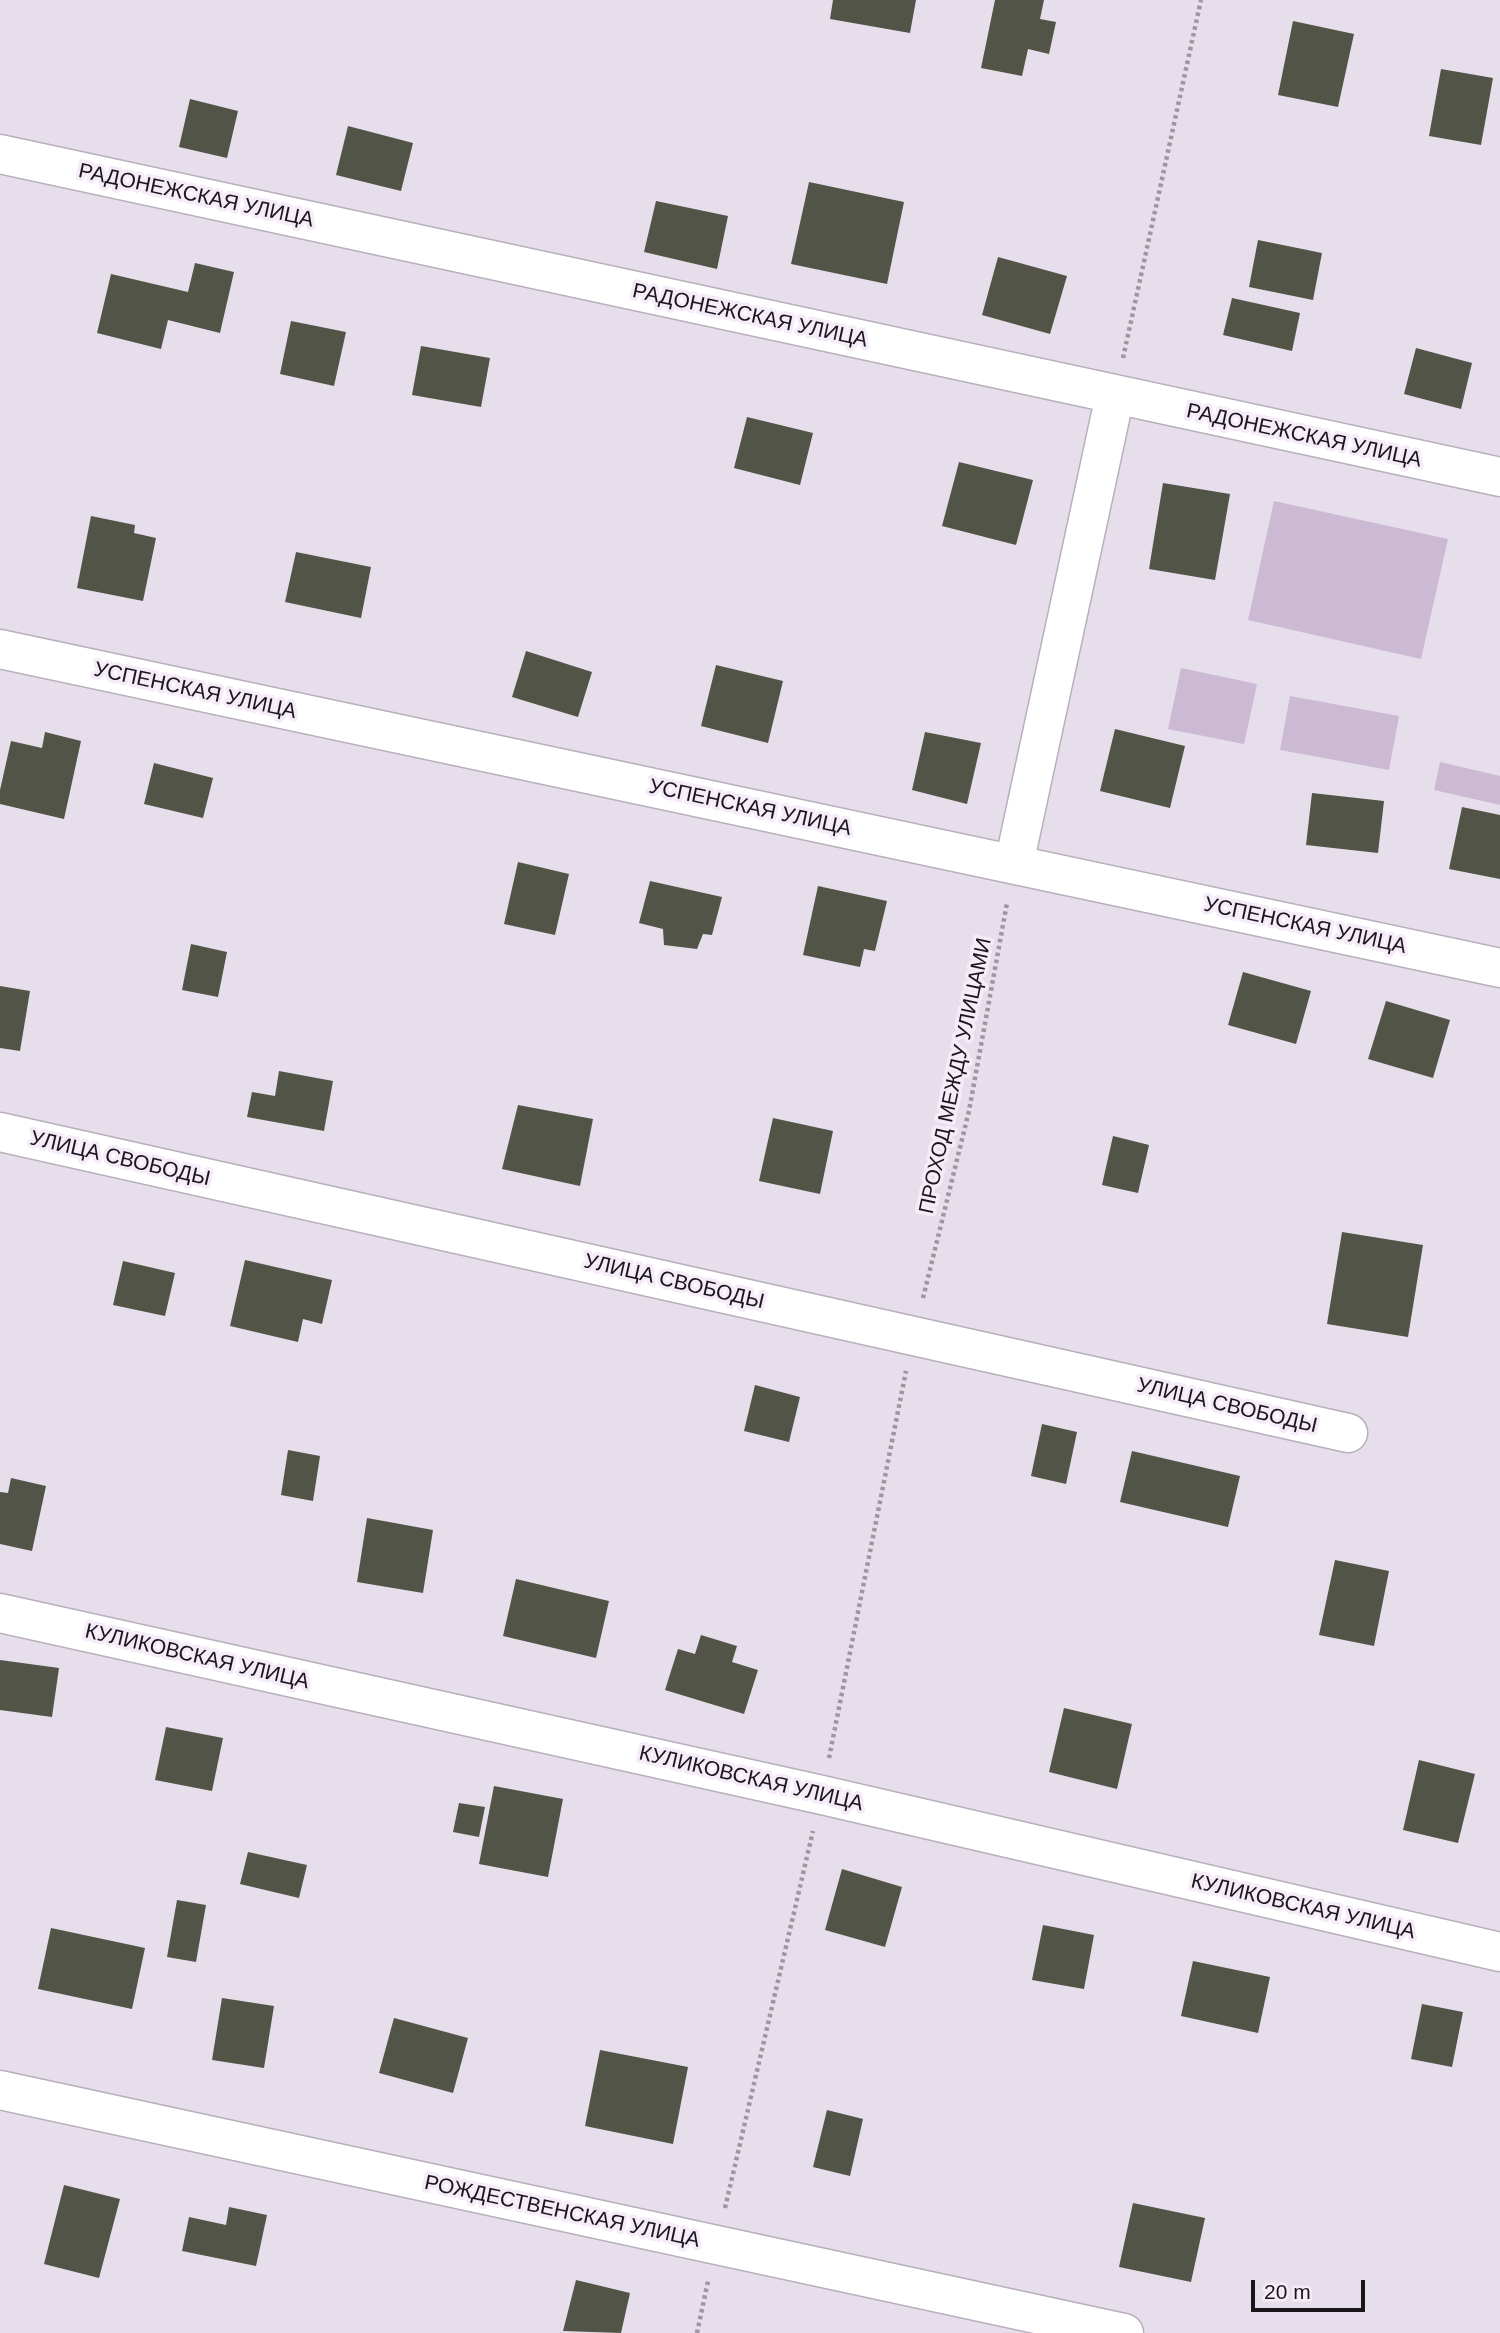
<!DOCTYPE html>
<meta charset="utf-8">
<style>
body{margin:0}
#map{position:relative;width:1500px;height:2333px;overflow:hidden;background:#e7deeb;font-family:Arial,sans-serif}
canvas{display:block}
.scale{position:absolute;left:1251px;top:2280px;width:114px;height:32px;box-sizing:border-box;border:4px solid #1a171b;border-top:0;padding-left:9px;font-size:21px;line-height:24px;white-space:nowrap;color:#1a171b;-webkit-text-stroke:5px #f5ebf9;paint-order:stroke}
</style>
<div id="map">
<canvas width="1500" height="2333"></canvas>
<div class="scale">20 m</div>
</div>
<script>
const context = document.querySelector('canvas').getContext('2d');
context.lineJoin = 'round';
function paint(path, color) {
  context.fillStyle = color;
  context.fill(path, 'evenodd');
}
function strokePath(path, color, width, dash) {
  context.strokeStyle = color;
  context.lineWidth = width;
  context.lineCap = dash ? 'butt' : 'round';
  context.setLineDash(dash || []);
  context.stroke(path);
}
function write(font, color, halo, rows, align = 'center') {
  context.font = font + ' Arial,sans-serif';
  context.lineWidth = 7;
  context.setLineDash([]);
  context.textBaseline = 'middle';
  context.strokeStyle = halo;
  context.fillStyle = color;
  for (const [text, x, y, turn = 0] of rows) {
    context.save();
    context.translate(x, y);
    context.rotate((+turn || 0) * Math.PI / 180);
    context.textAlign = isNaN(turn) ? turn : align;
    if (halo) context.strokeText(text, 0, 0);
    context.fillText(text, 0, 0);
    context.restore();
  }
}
paint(new Path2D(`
 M1274 501 1448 539 1421 659 1248 620Z
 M1181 668 1257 684 1244 744 1168 729Z
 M1290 696 1399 716 1389 770 1280 750Z
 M1440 762 1500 776V805L1434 790Z`), '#ccb9d4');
paint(new Path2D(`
 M833 0H916L910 33 830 19Z
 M995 0H1044L1040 19 1056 22 1049 54 1028 49 1022 76 981 68Z
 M1293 21 1354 34 1338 107 1278 95Z
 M1441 69 1493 78 1481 145 1429 136Z
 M190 99 238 111 227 158 179 147Z
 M348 126 413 143 401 191 336 175Z
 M809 182 904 202 887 284 791 264Z
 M656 201 728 216 717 269 644 252Z
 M1258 240 1322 253 1313 300 1249 287Z
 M998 257 1067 276 1050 334 982 315Z
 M195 263 234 272 220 333 168 320 161 349 97 333 111 274 188 292Z
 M1232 298 1300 313 1292 351 1223 335Z
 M291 321 346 332 334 386 280 374Z
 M421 346 490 358 481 407 412 395Z
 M1416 348 1472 363 1461 409 1404 394Z
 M747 417 813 433 800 485 734 468Z
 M959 462 1033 480 1016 545 942 526Z
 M1163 483 1230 494 1215 580 1149 569Z
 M91 516 135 525 134 533 156 538 143 601 77 588Z
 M296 552 371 567 361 618 285 602Z
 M526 651 592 672 578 717 512 697Z
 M716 665 783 681 768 743 701 726Z
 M1115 729 1185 746 1170 808 1100 791Z
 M45 732 81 741 64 819 0 804V790L11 741 42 748Z
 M925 732 981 743 967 804 912 790Z
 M154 763 213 778 203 818 144 804Z
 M1312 793 1384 801 1378 853 1306 845Z
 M1462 807 1500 815V879L1449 869Z
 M518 862 569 874 555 935 504 924Z
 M650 881 722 897 712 935 703 934 697 949 664 945 663 929 639 923Z
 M818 886 887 901 875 951 864 949 860 967 803 955Z
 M191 944 227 952 218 997 182 990Z
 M1243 972 1311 991 1296 1044 1228 1025Z
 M0 986 30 991 20 1051 0 1048Z
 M1386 1001 1450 1020 1433 1078 1368 1059Z
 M279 1071 333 1081 324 1131 247 1117 252 1092 275 1096Z
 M518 1105 593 1119 580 1186 502 1169Z
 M773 1118 833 1131 820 1194 759 1181Z
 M1113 1136 1149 1145 1138 1193 1102 1185Z
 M1342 1232 1423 1245 1408 1337 1327 1324Z
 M245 1260 332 1280 322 1324 303 1319 298 1342 230 1326Z
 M123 1261 175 1273 165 1316 113 1305Z
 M755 1385 800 1397 789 1442 744 1431Z
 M1042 1424 1077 1432 1066 1484 1031 1476Z
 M288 1450 320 1456 313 1501 281 1495Z
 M1132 1451 1240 1476 1228 1527 1120 1502Z
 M11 1478 46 1486 32 1551 0 1544V1492L8 1493Z
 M367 1518 433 1530 423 1593 357 1582Z
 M1335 1560 1389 1571 1374 1646 1319 1635Z
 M516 1579 609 1601 596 1658 503 1636Z
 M701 1635 737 1646 732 1662 758 1670 744 1714 665 1690 678 1649 695 1654Z
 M0 1660 59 1668 52 1717 0 1710Z
 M1064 1708 1132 1724 1117 1789 1049 1772Z
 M166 1727 223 1738 212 1791 155 1780Z
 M1419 1760 1475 1774 1458 1843 1403 1830Z
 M494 1786 563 1799 548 1877 479 1864Z
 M459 1803 485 1807 479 1837 453 1832Z
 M248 1852 307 1865 299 1898 240 1884Z
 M842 1869 902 1887 885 1947 825 1930Z
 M177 1900 206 1905 196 1962 167 1957Z
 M1043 1925 1094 1935 1084 1989 1032 1980Z
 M51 1928 145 1948 132 2009 38 1989Z
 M1193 1961 1270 1977 1258 2033 1181 2016Z
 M222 1998 274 2006 264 2068 212 2060Z
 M1422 2004 1463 2012 1452 2067 1411 2059Z
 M394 2018 468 2038 453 2093 379 2073Z
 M600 2050 688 2067 673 2144 585 2126Z
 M827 2110 863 2119 850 2176 813 2167Z
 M64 2185 120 2199 99 2278 44 2264Z
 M1133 2203 1205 2218 1191 2282 1119 2267Z
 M229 2207 267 2215 256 2266 182 2251 189 2217 226 2225Z
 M576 2280 630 2293 621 2333 563 2331Z`), '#525447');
const minor = new Path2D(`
 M0 154 1500 477
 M0 649 1500 968
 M1014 864 1115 395
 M0 1132 1348 1433
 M0 1613 822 1795 1500 1952
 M0 2090 1124 2333`);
strokePath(minor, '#b8afbc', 41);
strokePath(new Path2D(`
 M1123 358 1201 0
 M923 1298 969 1111 1007 903
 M829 1758 906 1371
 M725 2208 813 1831
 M697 2333 708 2281`), '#9d969f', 4.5, [3.5, 3.5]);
strokePath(minor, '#fff', 38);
write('21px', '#1a171b', '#f5ebf9', [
 ["РАДОНЕЖСКАЯ УЛИЦА",196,196,12],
 ["РАДОНЕЖСКАЯ УЛИЦА",750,316,12],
 ["РАДОНЕЖСКАЯ УЛИЦА",1304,436,12],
 ["УСПЕНСКАЯ УЛИЦА",195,691,12],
 ["УСПЕНСКАЯ УЛИЦА",750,808,12],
 ["УСПЕНСКАЯ УЛИЦА",1305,926,12],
 ["ПРОХОД МЕЖДУ УЛИЦАМИ",956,1076,-78],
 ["УЛИЦА СВОБОДЫ",120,1159,13],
 ["УЛИЦА СВОБОДЫ",674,1282,13],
 ["УЛИЦА СВОБОДЫ",1227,1406,13],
 ["КУЛИКОВСКАЯ УЛИЦА",197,1657,13],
 ["КУЛИКОВСКАЯ УЛИЦА",751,1779,13],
 ["КУЛИКОВСКАЯ УЛИЦА",1303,1907,13],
 ["РОЖДЕСТВЕНСКАЯ УЛИЦА",562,2212,12]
]);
</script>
